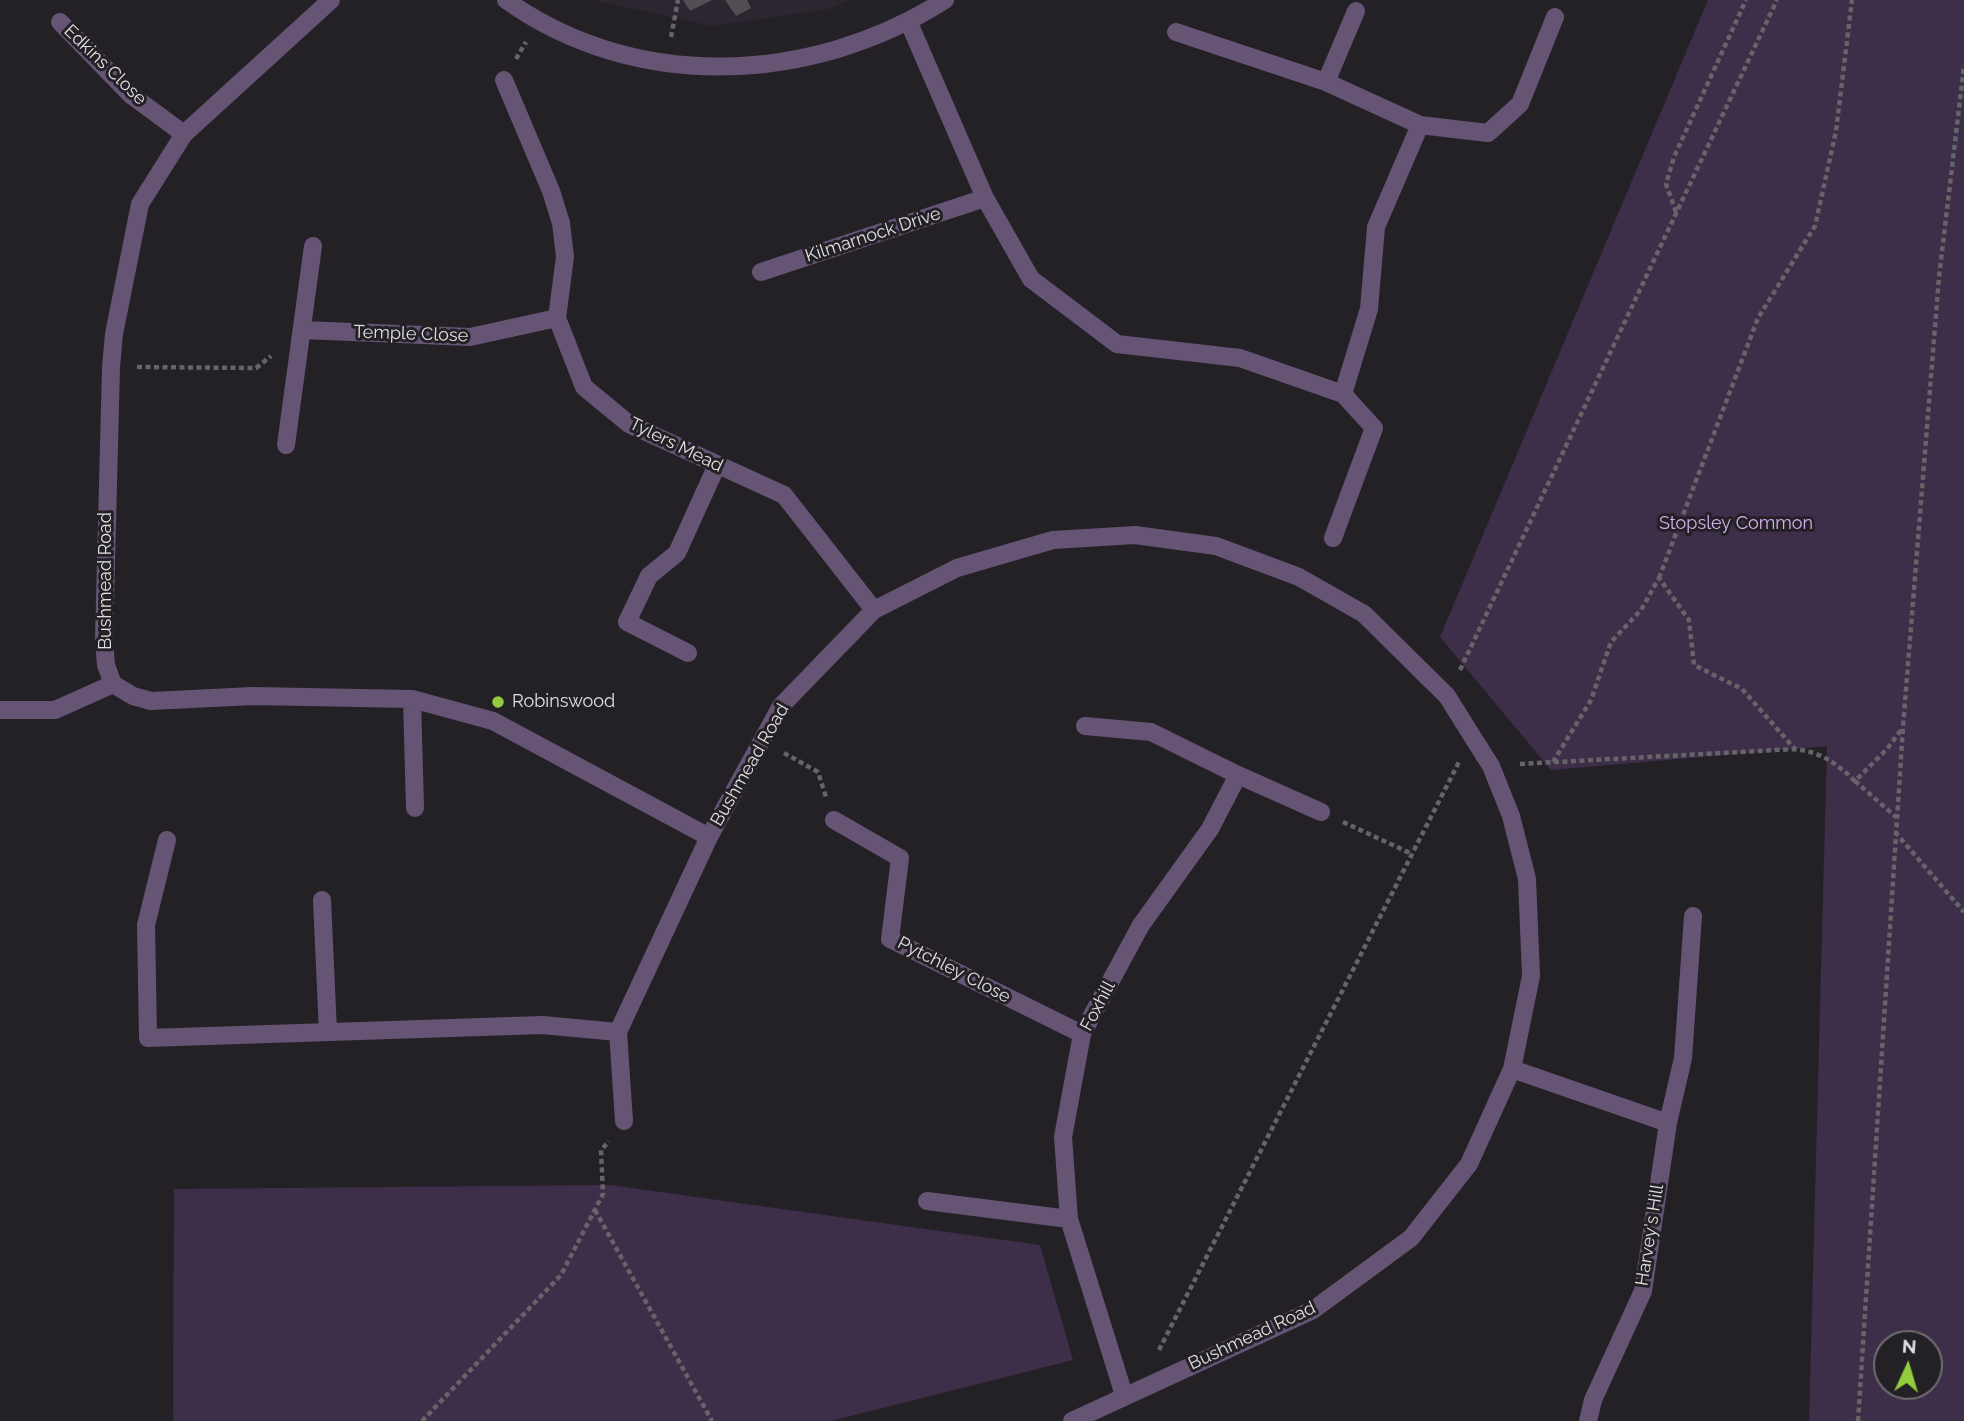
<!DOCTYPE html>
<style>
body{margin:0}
#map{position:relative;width:1964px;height:1421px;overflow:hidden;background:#242126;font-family:Raleway,sans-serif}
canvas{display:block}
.north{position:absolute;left:1873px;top:1330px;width:70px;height:70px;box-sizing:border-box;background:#242126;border:2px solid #6f6d71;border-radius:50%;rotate:4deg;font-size:19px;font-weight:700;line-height:28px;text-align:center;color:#e0dee1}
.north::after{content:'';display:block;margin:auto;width:24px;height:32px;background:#92cd3e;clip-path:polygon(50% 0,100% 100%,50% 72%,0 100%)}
</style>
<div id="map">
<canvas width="1964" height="1421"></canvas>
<div class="north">N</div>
</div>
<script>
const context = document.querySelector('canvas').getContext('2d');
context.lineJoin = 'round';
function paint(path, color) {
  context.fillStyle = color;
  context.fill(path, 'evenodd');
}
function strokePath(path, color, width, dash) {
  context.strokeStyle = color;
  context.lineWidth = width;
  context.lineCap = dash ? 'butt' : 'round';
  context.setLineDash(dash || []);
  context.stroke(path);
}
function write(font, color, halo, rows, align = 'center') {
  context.font = font + ' Raleway,sans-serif';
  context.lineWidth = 6;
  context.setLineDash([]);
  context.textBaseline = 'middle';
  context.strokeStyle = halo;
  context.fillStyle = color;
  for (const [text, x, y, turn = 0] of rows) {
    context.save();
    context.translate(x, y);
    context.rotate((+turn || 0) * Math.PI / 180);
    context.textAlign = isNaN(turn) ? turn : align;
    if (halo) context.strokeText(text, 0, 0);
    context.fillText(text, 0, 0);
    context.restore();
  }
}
paint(new Path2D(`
 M593 0H849L829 9 712 26Z`), '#2c2631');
paint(new Path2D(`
 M1708 0H1964V1421H1809L1827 746 1551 770 1440 637ZM1929 1344V1386H1887V1344Z
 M610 1185 1040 1245 1073 1360 831 1421H173L174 1189Z`), '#3d2e4a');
strokePath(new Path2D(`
 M671 37 678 0
 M516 59 526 42
 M1676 212 1666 184 1674 157 1746 0
 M137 367 256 368 271 356
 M1659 578 1758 318 1815 226 1836 131 1852 0
 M1460 670 1777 0
 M784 753 818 772 826 797
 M1553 762 1591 700 1611 642 1641 610 1659 578 1689 620 1694 665 1742 689 1794 748
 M1520 764 1795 749C1821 752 1836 763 1855 781L1887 749 1901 730
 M1855 781 1896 817
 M1343 822 1412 854
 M1895 832 1964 912
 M595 1210 712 1421
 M1159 1350 1459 762
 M422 1421 561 1275 603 1194 601 1150 609 1141
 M1858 1421 1903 727 1939 277 1964 66`), '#666468', 4.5, [5, 3.5]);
strokePath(new Path2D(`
 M331 0 184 134 140 204 114 334 111 367 104 640 106 665 113 684 133 696 151 701 253 696 412 699 493 721 709 837 781 706 874 610 957 568 1053 540 1135 535 1216 546 1299 577 1364 614 1447 696 1472 736 1491 766 1511 816 1527 879 1531 976 1512 1069 1469 1164 1411 1238 1313 1310 1072 1421
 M506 0C636 93 813 84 945 0
 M60 22 131 95 184 134
 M909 23 985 198 1031 279 1117 344 1240 358 1343 394 1369 309 1376 227 1420 125 1326 82 1356 11
 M1176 32 1326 82
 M504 80 551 191 561 223 565 257 557 318 584 387 629 424 784 495 874 610
 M1420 125 1488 133 1520 104 1555 17
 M761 272 985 198
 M304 330 470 337 557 318
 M286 445 313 246
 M1333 538 1374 428 1343 394
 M688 653 627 622 649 576 677 553 717 465
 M412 699 415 808
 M0 710H55L113 684
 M1085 726 1151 732 1238 775
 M834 820 900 858 890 939 1082 1034
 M167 840 146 925 148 1038 542 1025 618 1032 709 837
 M322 900 328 1032
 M618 1032 624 1121
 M1512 1069 1668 1123 1643 1291 1593 1400 1588 1421
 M1668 1123 1683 1058 1693 916
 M927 1201 1069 1219
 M1124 1395 1069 1219 1063 1137 1082 1034 1141 925 1210 829 1238 775 1321 812`), '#665475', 18);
paint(new Path2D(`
 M683 0H712L690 11Z
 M725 0H747L751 8 736 16Z`), '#514e54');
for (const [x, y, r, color] of [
 [498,702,7,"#92cd3e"]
]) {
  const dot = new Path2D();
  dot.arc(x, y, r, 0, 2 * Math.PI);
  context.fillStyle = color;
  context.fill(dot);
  strokePath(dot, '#242126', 2.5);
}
write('18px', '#e0dee1', '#242126', [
 ["Edkins Close",105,65,44],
 ["Kilmarnock Drive",873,235,-18],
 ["Temple Close",411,334,2],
 ["Tylers Mead",676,445,26],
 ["Bushmead Road",106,581,-90],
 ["Bushmead Road",750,765,-60],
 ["Pytchley Close",954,970,27],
 ["Foxhill",1098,1006,-62],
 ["Harvey's Hill",1650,1235,-81],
 ["Bushmead Road",1252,1336,-25]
]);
write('18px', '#d3aff1', '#242126', [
 ["Stopsley Common",1736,524]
]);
write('18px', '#e0dee1', '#242126', [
 ["Robinswood",512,702]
], 'left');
</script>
